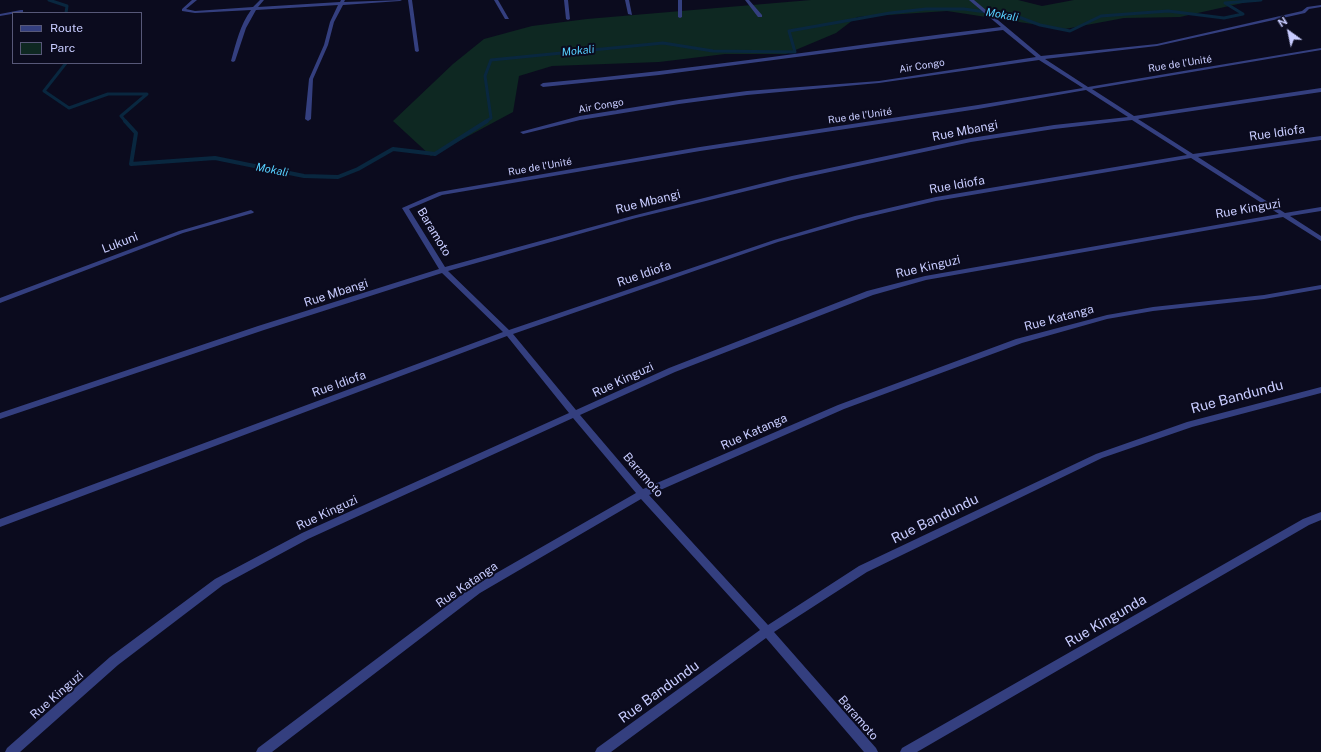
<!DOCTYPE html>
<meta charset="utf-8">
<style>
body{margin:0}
#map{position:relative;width:1321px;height:752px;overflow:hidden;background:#0b0b1e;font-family:"Public Sans",sans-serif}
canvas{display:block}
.legend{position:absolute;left:12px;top:12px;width:130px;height:52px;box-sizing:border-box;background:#0b0b1e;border:1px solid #575878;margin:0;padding:5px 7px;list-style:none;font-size:12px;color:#c8ccff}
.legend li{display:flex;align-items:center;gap:8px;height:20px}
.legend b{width:20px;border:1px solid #575878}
.north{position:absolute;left:1269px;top:12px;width:40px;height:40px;-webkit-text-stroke:3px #0b0b1e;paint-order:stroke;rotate:327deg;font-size:11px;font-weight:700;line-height:16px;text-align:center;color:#c8ccff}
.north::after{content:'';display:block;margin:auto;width:14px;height:18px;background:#c8ccff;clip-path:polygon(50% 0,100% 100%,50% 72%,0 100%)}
</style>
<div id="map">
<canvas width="1321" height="752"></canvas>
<ul class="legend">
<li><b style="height:5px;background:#343f7f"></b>Route</li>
<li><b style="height:11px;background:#0e2822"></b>Parc</li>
</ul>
<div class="north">N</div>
</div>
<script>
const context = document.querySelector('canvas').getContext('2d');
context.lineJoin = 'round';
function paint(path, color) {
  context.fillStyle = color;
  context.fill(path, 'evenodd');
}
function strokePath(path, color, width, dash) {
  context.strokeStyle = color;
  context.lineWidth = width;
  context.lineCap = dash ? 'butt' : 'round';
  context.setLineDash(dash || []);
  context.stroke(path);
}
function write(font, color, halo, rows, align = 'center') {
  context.font = font + ' "Public Sans",sans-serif';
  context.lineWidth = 4;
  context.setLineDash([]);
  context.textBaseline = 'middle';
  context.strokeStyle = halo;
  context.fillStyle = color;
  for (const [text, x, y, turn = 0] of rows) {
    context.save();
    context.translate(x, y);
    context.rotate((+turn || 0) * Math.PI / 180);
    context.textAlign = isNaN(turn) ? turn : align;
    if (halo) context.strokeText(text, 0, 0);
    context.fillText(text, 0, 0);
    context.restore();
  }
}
paint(new Path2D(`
 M811 0H1018L1042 6 1074 0H1256L1180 17 1124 18 1065 29 947 11 857 17 836 33 786 54H725L659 62 552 66 519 76 513 112 431 156 393 121 453 64 484 39 532 26 587 19Z`), '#0e2822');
strokePath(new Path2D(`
 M49 0 67 6 66 13
 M66 63 44 91 69 108 108 94H147L121 116 126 122
 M485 122 491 118 485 76 491 60 663 43 713 51 795 52 789 31 890 13 926 9H964L1016 16 1040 25 1070 31 1101 16 1168 11 1224 18 1243 14 1225 3 1261 0`), '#09273f', 3);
strokePath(new Path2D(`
 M125 121 136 133 131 164 215 158 304 176 338 177 358 169 393 149 435 154 487 121`), '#09273f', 4);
paint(new Path2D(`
 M192 0H197L186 9 195 11 253 7 260 0H264L258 7 340 2 341 0H345L344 2 402 0 400 1 343 5 334 22 328 45 313 79 311 119 308 121 305 119 309 79 324 45 330 22 338 5 256 10 246 28 235 61 233 62 231 61C236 43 240 25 251 10L195 13 182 11V9Z
 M408 0H412L419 51 417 52 415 51Z
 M494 0H498L509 19H505Z
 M564 0H568L570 19 568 20 566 19Z
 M625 0H629L632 15 628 14Z
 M678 0H682V17L680 18 678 17Z
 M745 0H749L762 15V17H758Z
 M969 0H974L1041 56 1157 44 1302 11 1307 7 1321 5V7L1309 9 1305 13 1157 46 1045 59 1088 87 1321 48V50L1092 89 1134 116 1321 88V92L1138 119 1193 154 1321 136V140L1198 157 1285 213 1321 207V211L1290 216 1321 236V241L1283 217 926 280 873 295 675 372 580 415 643 489 838 405 1016 339 1107 315 1153 307 1264 295 1321 285V289L1264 299 1153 311 1107 319 1022 343 844 409 649 495 768 625 859 566 1096 454 1187 422 1321 387V393L1192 427 1102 458 867 572 774 632 876 748 878 752H864L766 638 611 752H595L597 748 760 630 641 499 480 593 272 752H256L258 748 472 587 636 493 573 418 308 539 223 585 118 665 20 752H5L7 748 110 657 215 579 302 533 569 413 507 336 0 527V519L503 332 442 273 264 330 0 419V413L258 326 439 269 402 208 439 192 700 147 978 105 1083 88 1039 60 879 83 747 95 679 104 580 120 523 134 520 132 580 116 679 100 747 91 879 81 1036 57 1003 30 659 75 543 87 540 85 543 83C696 70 848 45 1001 27ZM1086 90 1128 117 1054 125 971 138 792 176 632 216 445 267 409 209 442 195 700 151 978 109ZM1132 120 1187 155 936 197 855 216 774 240 509 330 448 271 636 218 792 180 971 142 1054 129ZM1191 158 1279 214 925 276 867 291 669 368 576 410 513 334 778 242 859 219 936 201Z
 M21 10H23V12L0 16V14Z
 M251 210 254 212 253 213 183 233 0 303V298L179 231Z
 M1321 512V520L1309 525 917 752H900L902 748 1303 519Z`), '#343f7f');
write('10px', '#c8ccff', '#0b0b1e', [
 ["Rue de l'Unité",1180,64,-9],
 ["Air Congo",922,66,-9],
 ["Air Congo",601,106,-10],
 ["Rue de l'Unité",860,116,-8],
 ["Rue de l'Unité",540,167,-10]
]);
write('italic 11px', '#56d0ff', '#0b0b1e', [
 ["Mokali",1002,15,10],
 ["Mokali",578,51,-6],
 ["Mokali",272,170,11]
]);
write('12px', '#c8ccff', '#0b0b1e', [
 ["Rue Mbangi",965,131,-11],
 ["Rue Idiofa",1277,133,-8],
 ["Rue Idiofa",957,185,-10],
 ["Rue Mbangi",648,202,-14],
 ["Rue Kinguzi",1248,209,-10],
 ["Baramoto",434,232,59],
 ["Lukuni",120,243,-21],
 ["Rue Kinguzi",928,267,-13],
 ["Rue Idiofa",644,274,-19],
 ["Rue Mbangi",336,293,-18],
 ["Rue Katanga",1059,318,-15],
 ["Rue Kinguzi",623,380,-25],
 ["Rue Idiofa",339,384,-20],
 ["Rue Katanga",754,432,-24],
 ["Baramoto",643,475,49],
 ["Rue Kinguzi",327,513,-25],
 ["Rue Katanga",467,585,-34],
 ["Rue Kinguzi",57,695,-41],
 ["Baramoto",858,718,49]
]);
write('14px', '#c8ccff', '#0b0b1e', [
 ["Rue Bandundu",1237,397,-15],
 ["Rue Bandundu",935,519,-26],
 ["Rue Kingunda",1106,621,-30],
 ["Rue Bandundu",659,692,-36]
]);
</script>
